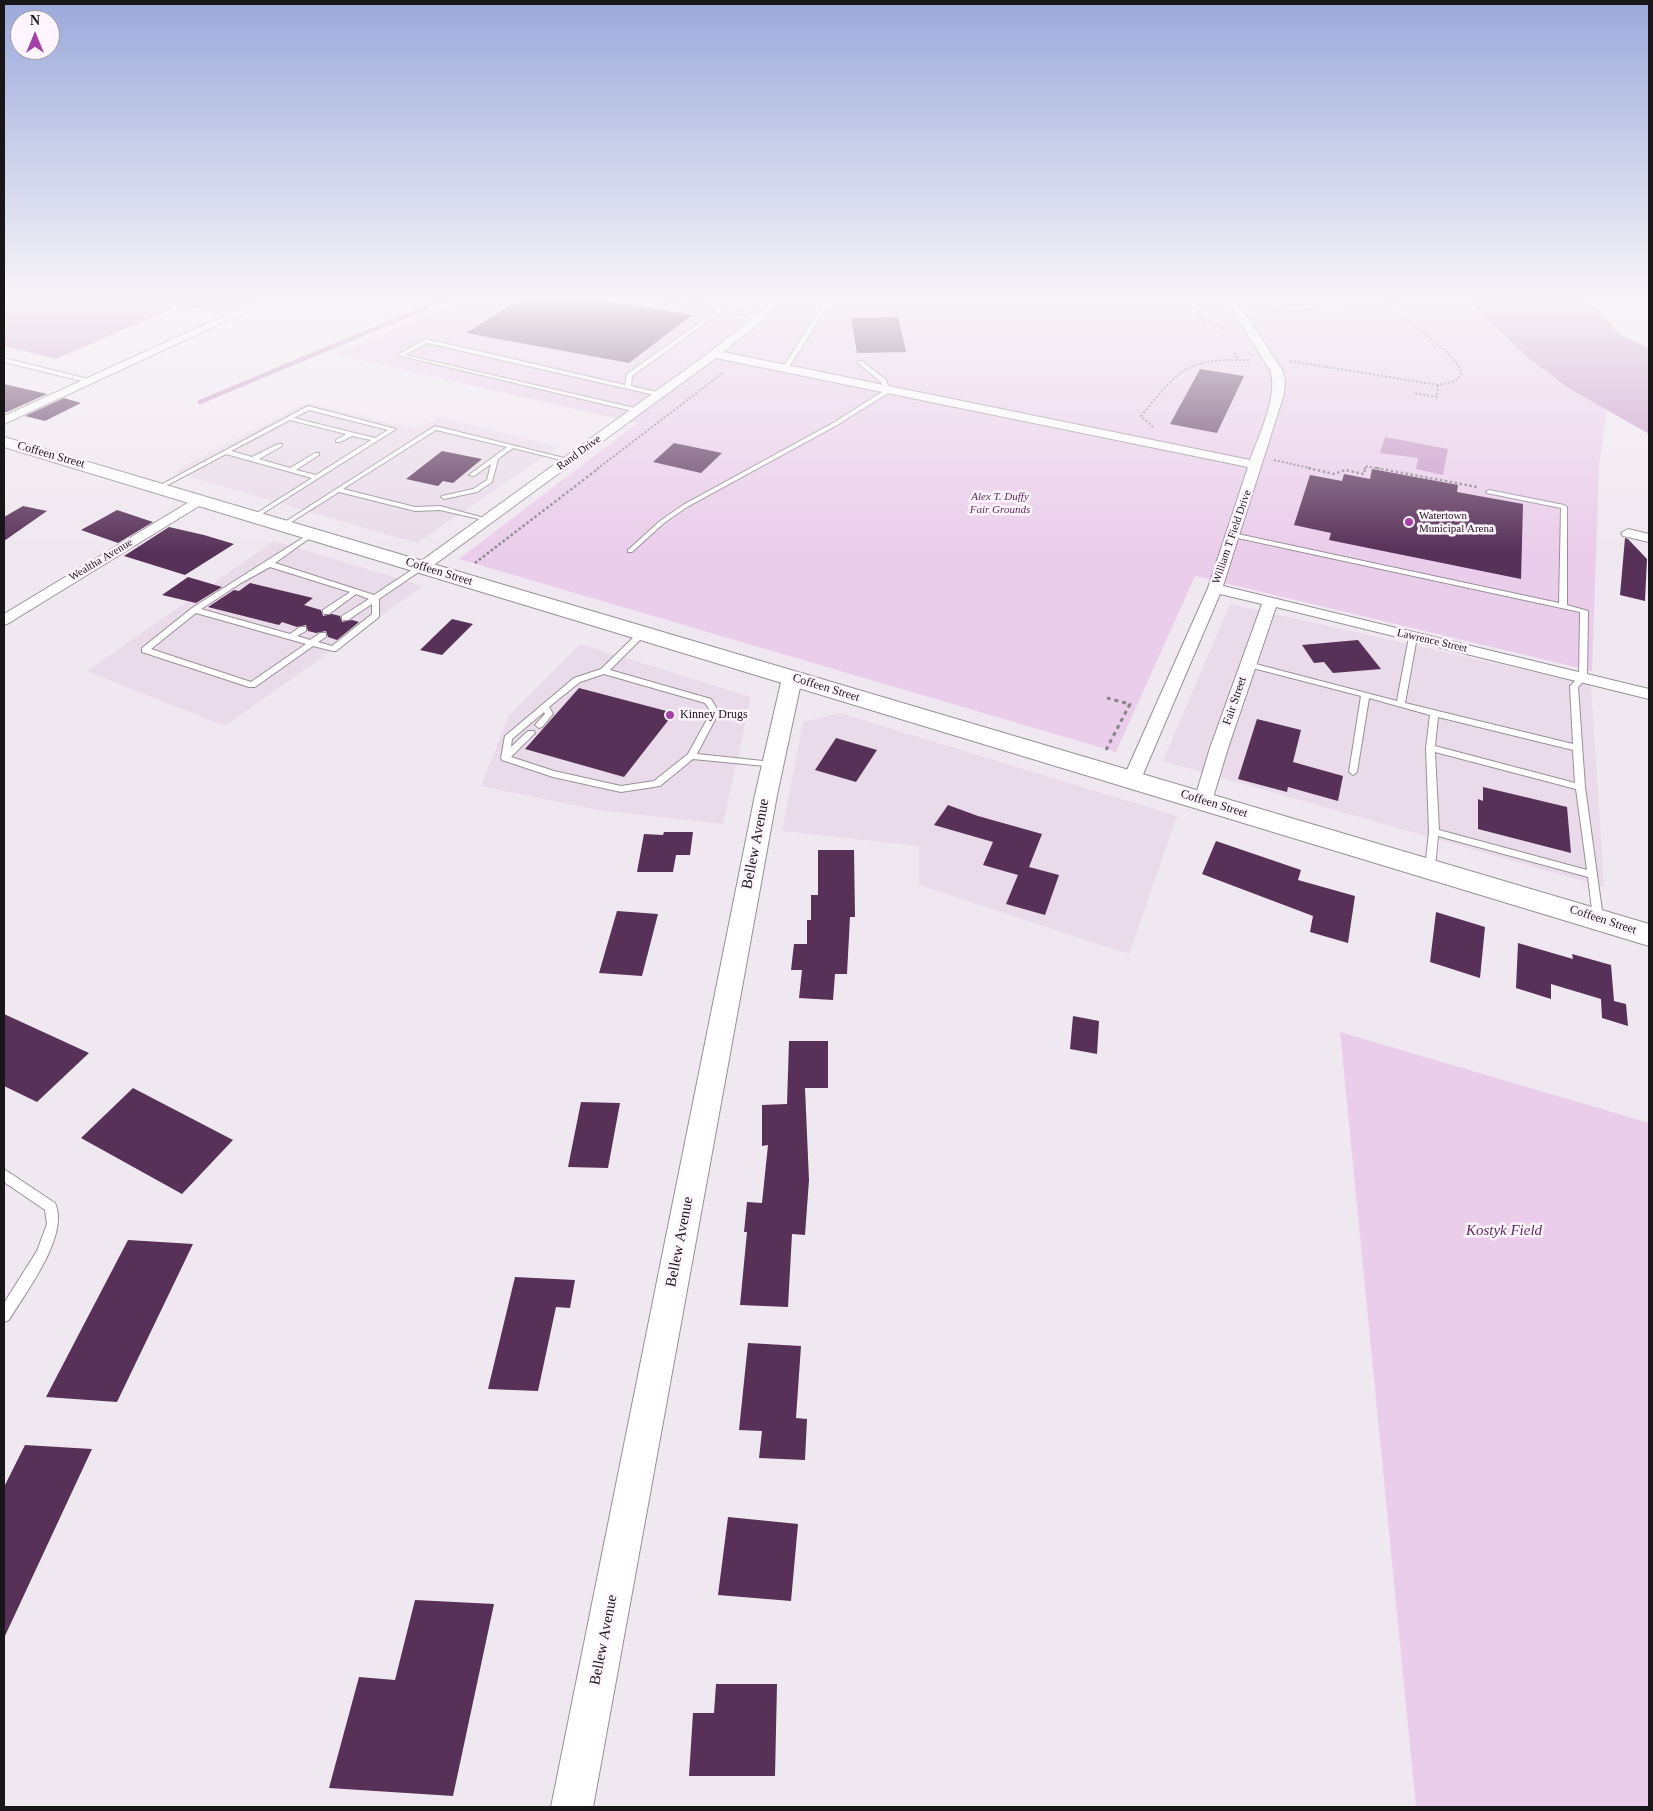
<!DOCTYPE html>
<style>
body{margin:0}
#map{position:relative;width:1653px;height:1811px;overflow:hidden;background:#f0e8f0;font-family:Georgia,serif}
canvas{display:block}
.frame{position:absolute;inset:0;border:5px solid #191619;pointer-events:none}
.north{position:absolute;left:10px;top:10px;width:50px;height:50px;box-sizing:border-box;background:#fef5fe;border:1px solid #a29ca2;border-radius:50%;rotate:0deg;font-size:14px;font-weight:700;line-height:20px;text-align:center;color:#191619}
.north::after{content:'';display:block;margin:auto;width:18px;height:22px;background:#a441a8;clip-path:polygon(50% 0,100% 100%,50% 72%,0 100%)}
</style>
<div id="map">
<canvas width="1653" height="1811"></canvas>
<div class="frame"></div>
<div class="north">N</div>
</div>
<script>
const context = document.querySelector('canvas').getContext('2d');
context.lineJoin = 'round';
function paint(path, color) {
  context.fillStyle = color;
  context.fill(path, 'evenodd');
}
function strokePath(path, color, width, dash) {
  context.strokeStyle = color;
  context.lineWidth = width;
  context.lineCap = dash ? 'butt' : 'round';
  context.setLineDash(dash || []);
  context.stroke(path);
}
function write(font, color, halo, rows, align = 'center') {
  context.font = font + ' Georgia,serif';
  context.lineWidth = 5;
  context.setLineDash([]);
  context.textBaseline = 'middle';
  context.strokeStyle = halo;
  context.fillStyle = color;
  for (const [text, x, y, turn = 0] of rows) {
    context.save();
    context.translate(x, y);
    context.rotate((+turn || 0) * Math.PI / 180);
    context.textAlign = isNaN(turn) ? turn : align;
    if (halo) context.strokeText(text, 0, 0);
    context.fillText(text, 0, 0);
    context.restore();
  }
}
paint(new Path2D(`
 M306 403 417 429 439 417 558 447 417 543 173 472Z
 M274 541 423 586 225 726 87 671Z
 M1230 604 1591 685 1604 887 1163 761Z
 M580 644 751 697 723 824 598 810 481 786 509 715Z
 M840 713 1177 816 1129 954 919 885V846L782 831 803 722Z`), '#e9dbe9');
paint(new Path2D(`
 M472 297H1465L1526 356 1567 387 1607 410 1599 466 1592 671 1195 576 1116 752 459 559 637 423 335 354Z
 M1340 1032 1649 1123V1807H1416Z`), '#eacdea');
paint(new Path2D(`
 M4 297H259L221 314 176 307 56 359 4 346Z`), '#cd9ecd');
paint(new Path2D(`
 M1465 297H1588L1619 334 1649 348V434L1567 387 1526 356Z
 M1385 437 1448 449 1443 475 1416 469 1418 458 1380 453Z`), '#c798c7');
strokePath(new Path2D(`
 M200 402 451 297`), '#c798c7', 4.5);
paint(new Path2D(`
 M524 297H586L692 315 629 363 466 333Z
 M898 317 906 352 857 353 851 318Z
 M1200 369 1244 376 1217 433 1170 424Z
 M4 384 47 394 7 412H4Z
 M64 398 81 403 45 421 25 416Z
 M674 443 722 453 701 473 653 462Z
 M442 451 482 459 453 483 443 481 438 486 406 479Z
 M1372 469 1458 485 1457 492 1523 504 1521 579 1329 540 1331 533 1294 525 1310 475 1342 481 1344 474 1370 479Z
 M23 506 47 511 4 541V517Z
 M117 510 153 522 118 543 81 530Z
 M169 527 204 535 234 544 185 575 124 556Z
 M1625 538 1628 539 1647 559 1645 601 1620 595Z
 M188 577 222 587 196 603 162 595Z
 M250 583 313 598 304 605 321 610 323 616 332 614 340 616 342 622 352 620 359 622 337 640 328 637 326 631 316 633 308 631 306 625 297 627 282 622 279 625 208 607 234 590 239 591Z
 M452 619 473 624 442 655 420 650Z
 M1358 640 1381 669 1333 673 1324 662 1314 663 1302 645Z
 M579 688 674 713 624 777 525 749Z
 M1257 719 1301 730 1293 762 1343 776 1338 801 1288 787 1287 792 1238 779Z
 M836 738 877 750 856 782 815 770Z
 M1483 787 1567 807 1571 853 1478 829V799L1483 801Z
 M948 805 978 816 1042 834 1029 867 1059 875 1045 915 1006 904 1018 875 983 865 993 842 934 825Z
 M664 832H693L690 855H676L673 872H637L644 834 663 835Z
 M1216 841 1301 870 1298 880 1355 896 1348 943 1310 932 1313 916 1202 874Z
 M818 850H854L855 917H850L847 974H835L833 1000 799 998 802 970H791L794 944H807V920H811V895H818Z
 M617 911 658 914 642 976 599 973Z
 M1436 912 1485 927 1480 978 1430 962Z
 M1518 943 1573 959 1572 954 1611 965 1614 1001 1626 1004 1628 1026 1602 1018 1601 999 1551 984V999L1516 988Z
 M4 1014 89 1053 37 1102 4 1086Z
 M1073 1016 1099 1021 1097 1054 1070 1049Z
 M789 1041H828V1088H805L809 1180 805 1235 792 1234 788 1307 740 1305 747 1232H744L747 1202 762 1203 768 1145 762 1146V1105L787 1104Z
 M133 1088 233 1140 182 1194 81 1138Z
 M581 1102 620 1103 608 1168 568 1167Z
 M128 1240 193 1244 117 1402 46 1397Z
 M515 1277 575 1280 570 1308 556 1307 538 1391 488 1389Z
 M748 1343 801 1346 796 1418 807 1419 805 1460 759 1458 762 1431 739 1430Z
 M25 1445 92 1449 4 1638V1487Z
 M728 1517 798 1524 791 1601 718 1595Z
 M415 1600 494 1604 453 1796 329 1788 359 1677 395 1680Z
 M716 1684H777L775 1776H689L693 1713H714Z`), '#583159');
const service = new Path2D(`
 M647 297H658L765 316 762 318 722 311 632 376 631 386 661 393 662 394 659 396 427 343 405 355 639 409 640 410 637 412 397 355 426 339 625 385 627 374 717 310Z
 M822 297H826V309L787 370H783L782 369 820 309Z
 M4 358 92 380 93 381 90 383 4 362Z
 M858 361H862L886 380 890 392 837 425 687 507 664 523 632 552H628V550L660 521 683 505 833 423 885 390 881 382 858 363Z
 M308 406 396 429 254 519 251 517 252 516 312 478 226 454 160 489 155 488ZM309 410 388 430 375 438 294 418ZM290 420 346 434 336 440V442H340L352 436 371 440 316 475 296 470 319 455V453H315L290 468 259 459 282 446V444H278L252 457 231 451Z
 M435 426 572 460 569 462 513 448 498 459 492 482 477 492 444 499 441 497 442 496 473 489 487 480 491 464 474 476 469 475 507 447 436 430 343 489 415 507 440 506 488 519V521L440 510 415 511 339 492 285 526 280 525Z
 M1489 490 1564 505 1567 507V605L1588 611 1587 678 1578 687 1585 787 1603 918 1602 921H1594L1593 918 1588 877 1438 836 1435 868 1430 872 1427 871 1425 868 1429 832 1426 748 1430 715 1369 698 1357 772 1353 775 1349 772 1361 696 1245 666 1244 664 1248 662 1397 701 1409 637 1413 635 1417 637 1405 703 1573 744 1570 686 1579 677 1580 612 1233 537 1230 535 1233 533 1559 603 1561 508 1487 493 1486 492ZM1438 717 1573 750 1575 783 1435 746ZM1435 752 1576 789 1587 870 1439 830Z
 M312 532 314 533V535L275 563 374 595 419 565 426 567 379 599V617L336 651H333L313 646 255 687H249L142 652V648L192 608ZM270 567 350 592 323 610V614H329L356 594 369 599 342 616V620H348L372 604V614L332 646 318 642 326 637V633H320L310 640 297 636 306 631V627H300L290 634 201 609 241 583ZM196 613 306 644 251 682 151 649Z
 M640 631H643L647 633 610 670 711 699 719 712 697 754 772 762 776 765 775 767 693 759 660 786 621 792 553 777 502 760 501 758 505 736 574 678 601 669ZM604 674 705 703 711 712 688 754 654 781 621 786 554 771 511 757 535 733 534 731H528L511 747 512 739 544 712 545 714 535 725 539 728 542 727 553 714 549 707 580 682Z
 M4 1169 55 1203C70 1235 26 1292 9 1320L4 1322V1303L37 1251 47 1224 45 1210 4 1182Z`);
const minor = new Path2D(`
 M265 297H278L4 424V416Z
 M773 297H783L771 314 723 352 1250 460C1259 435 1279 395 1270 370L1224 297H1234L1282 370 1285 379 1284 394 1223 586 1649 689V699L1276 607 1228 748 1212 801 1209 805 1203 807 1197 805 1194 801 1210 748 1262 604 1220 594 1141 779 1138 783 1132 785 1126 783 1123 779 1208 588 1248 467 716 358 427 570H417L415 567 417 564 710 352 763 310Z
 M199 496 206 500 204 503 9 623 4 625V614Z
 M1628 529 1649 534V542L1623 536 1621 533Z`);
const tertiary = new Path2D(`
 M792 672 799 674 802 678 777 795 593 1807H551L755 795 782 678 785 674Z`);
const secondary = new Path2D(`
 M4 437 1649 924V946L4 447Z`);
strokePath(service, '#989098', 2);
strokePath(minor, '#989098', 2);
strokePath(tertiary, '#989098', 2);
strokePath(secondary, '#989098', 2);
strokePath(new Path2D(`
 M1385 305C1404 319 1457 353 1462 374L1455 381 1438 385 1437 397 1414 393
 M1204 311H1197L1199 318 1225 329
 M1260 315 1287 310 1385 305 1407 297
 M1235 353 1239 360
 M1290 361 1438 385
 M1153 427 1141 416C1181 368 1184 359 1249 360
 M1274 460 1314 469
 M597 469 724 372
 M1365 469V466L1382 469`), '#888388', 2, [2, 2]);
strokePath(new Path2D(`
 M1308 468 1334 474 1345 470 1364 474 1365 468
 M1376 468 1477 487
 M475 563 599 468`), '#888388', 2.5, [2.5, 2.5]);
strokePath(new Path2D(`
 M1106 750 1130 704 1107 698`), '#888388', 3, [4, 4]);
paint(service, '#fff');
paint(minor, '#fff');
paint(tertiary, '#fff');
paint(secondary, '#fff');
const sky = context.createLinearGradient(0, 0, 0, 551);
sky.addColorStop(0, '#9ba9db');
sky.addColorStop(0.54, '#f8f5f8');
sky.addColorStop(1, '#f8f5f800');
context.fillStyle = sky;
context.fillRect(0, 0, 1653, 551);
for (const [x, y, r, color] of [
 [1409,522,5,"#a441a8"],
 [670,715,5,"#a441a8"]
]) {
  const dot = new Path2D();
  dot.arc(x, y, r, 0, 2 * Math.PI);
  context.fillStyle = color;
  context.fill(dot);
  strokePath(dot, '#fef5fe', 2);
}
write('11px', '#191619', '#fef5fe', [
 ["Rand Drive",579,453,-36],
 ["William T Field Drive",1232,537,-71],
 ["Wealtha Avenue",101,560,-31],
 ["Lawrence Street",1432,641,13]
]);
write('italic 11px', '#612962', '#fef5fe', [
 ["Alex T. Duffy",1000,497],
 ["Fair Grounds",1000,510]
]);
write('11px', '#191619', '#fef5fe', [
 ["Watertown",1419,516],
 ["Municipal Arena",1419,529]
], 'left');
write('12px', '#191619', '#fef5fe', [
 ["Coffeen Street",51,455,16],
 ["Coffeen Street",439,572,17],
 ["Coffeen Street",826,688,17],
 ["Fair Street",1235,701,-71],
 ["Coffeen Street",1214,804,17],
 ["Coffeen Street",1603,920,18]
]);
write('12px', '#191619', '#fef5fe', [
 ["Kinney Drugs",680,715]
], 'left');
write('15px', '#191619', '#fef5fe', [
 ["Bellew Avenue",756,844,-79],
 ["Bellew Avenue",680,1242,-79],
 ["Bellew Avenue",604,1640,-79]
]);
write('italic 15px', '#612962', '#fef5fe', [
 ["Kostyk Field",1504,1231]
]);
</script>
